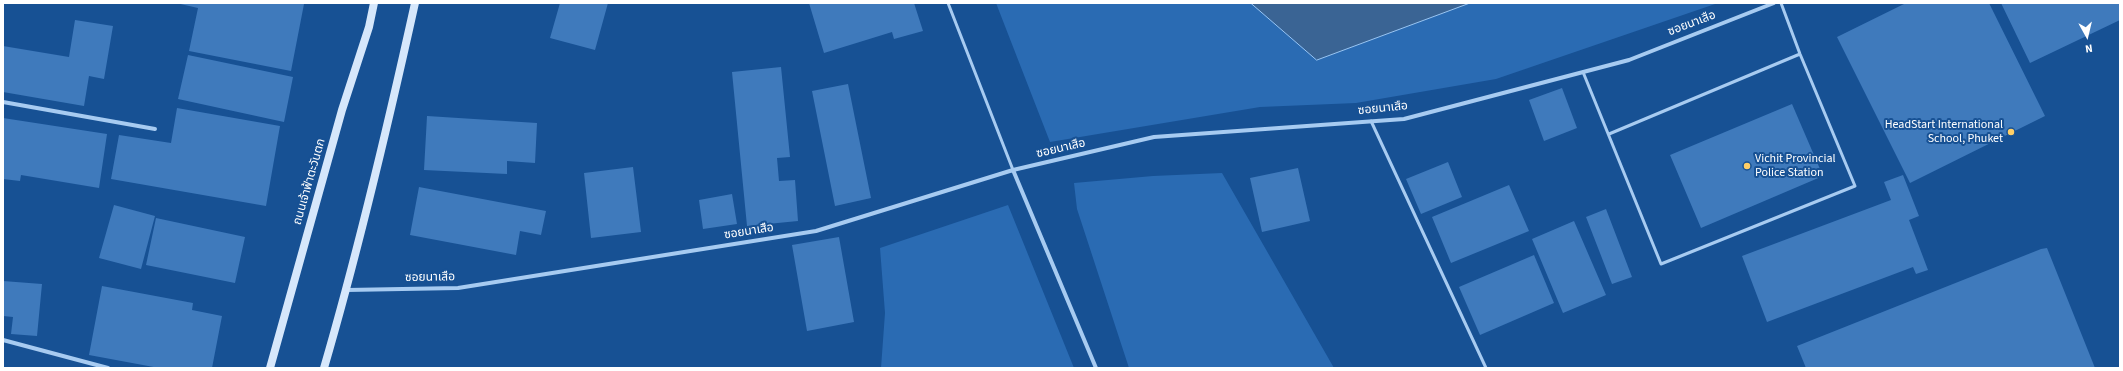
<!DOCTYPE html>
<meta charset="utf-8">
<style>
body{margin:0}
#map{position:relative;width:2123px;height:371px;overflow:hidden;background:#175194;font-family:"Source Sans 3",sans-serif}
canvas{display:block}
.frame{position:absolute;inset:0;border:4px solid #fff;pointer-events:none}
.north{position:absolute;left:2067px;top:16px;width:40px;height:40px;-webkit-text-stroke:3px #175194;paint-order:stroke;rotate:172deg;font-size:11px;font-weight:700;line-height:16px;text-align:center;color:#fff}
.north::after{content:'';display:block;margin:auto;width:14px;height:18px;background:#fff;clip-path:polygon(50% 0,100% 100%,50% 72%,0 100%)}
</style>
<div id="map">
<canvas width="2123" height="371"></canvas>
<div class="frame"></div>
<div class="north">N</div>
</div>
<script>
const context = document.querySelector('canvas').getContext('2d');
context.lineJoin = 'round';
function paint(path, color) {
  context.fillStyle = color;
  context.fill(path, 'evenodd');
}
function strokePath(path, color, width, dash) {
  context.strokeStyle = color;
  context.lineWidth = width;
  context.lineCap = dash ? 'butt' : 'round';
  context.setLineDash(dash || []);
  context.stroke(path);
}
function write(font, color, halo, rows, align = 'center') {
  context.font = font + ' "Source Sans 3","Noto Sans Thai",sans-serif';
  context.lineWidth = 4;
  context.setLineDash([]);
  context.textBaseline = 'middle';
  context.strokeStyle = halo;
  context.fillStyle = color;
  for (const [text, x, y, turn = 0] of rows) {
    context.save();
    context.translate(x, y);
    context.rotate((+turn || 0) * Math.PI / 180);
    context.textAlign = isNaN(turn) ? turn : align;
    if (halo) context.strokeText(text, 0, 0);
    context.fillText(text, 0, 0);
    context.restore();
  }
}
paint(new Path2D(`
 M996 3H1251L1317 60 1470 3H1718L1496 79 1356 103 1260 107 1050 142Z
 M1222 173 1334 368H1129L1077 209 1074 183 1153 176Z
 M1008 205 1074 368H881L885 313 880 248Z`), '#2a6bb3');
const water = new Path2D(`
 M1251 3H1470L1317 60Z`);
paint(water, '#3a6494');
strokePath(water, '#9ac6f3', 1);
paint(new Path2D(`
 M176 3 304 4 291 71 189 51 198 8Z
 M560 3H608L595 50 550 38Z
 M809 3H914L923 31 894 39 892 32 824 53Z
 M1906 3H1989L2045 116 1910 183 1837 37Z
 M2001 3H2120V20L2030 63Z
 M75 20 113 26 104 79 89 76 84 106 3 92V46L69 57Z
 M188 55 293 77 284 122 178 99Z
 M781 67 790 157 777 158 779 181 795 180 798 221 747 226 732 72Z
 M848 84 871 198 835 206 812 91Z
 M1562 88 1577 128 1544 141 1529 100Z
 M1792 104 1823 176 1701 228 1670 155Z
 M177 108 280 126 266 206 111 179 119 135 171 143Z
 M427 116 537 123 535 163 507 161V174L424 170Z
 M3 118 107 134 99 188 21 175 20 181 3 179Z
 M1448 162 1462 197 1421 214 1406 179Z
 M633 167 641 232 591 238 584 173Z
 M1298 168 1310 221 1262 232 1250 178Z
 M1903 175 1919 216 1909 220 1928 270 1916 274 1913 267 1767 322 1742 256 1891 200 1884 182Z
 M1509 185 1529 231 1451 263 1432 217Z
 M419 187 546 211 541 235 520 231 516 255 410 235Z
 M732 194 737 224 703 229 699 200Z
 M114 205 155 216 141 269 99 258Z
 M1606 209 1632 277 1612 284 1586 217Z
 M156 218 245 237 235 283 146 265Z
 M1574 221 1606 295 1563 313 1532 239Z
 M839 237 854 322 807 331 792 245Z
 M2047 248 2095 368H1806L1797 346 2041 249Z
 M1534 255 1554 303 1480 335 1459 287Z
 M3 281 42 284 37 336 11 334 13 317 3 316Z
 M102 286 193 303 192 310 222 316 212 368H159L89 355Z`), '#3f7abc');
strokePath(new Path2D(`
 M948 3 1013 170
 M1583 72 1661 264 1855 186 1800 54 1781 3
 M1371 121 1486 368
 M1609 134 1800 54`), '#a7cbf1', 3);
strokePath(new Path2D(`
 M3 102 155 129
 M1013 170 1096 368
 M347 290 458 288 816 231 1013 170 1154 137 1404 119 1629 60 1774 3
 M3 340 108 368`), '#a7cbf1', 4);
strokePath(new Path2D(`
 M270 368 342 110 369 27 374 3
 M324 368C359 248 388 125 415 3`), '#d6e7fb', 8);
for (const [x, y, r, color] of [
 [2011,132,4,"#ffcf67"],
 [1747,166,4,"#ffcf67"]
]) {
  const dot = new Path2D();
  dot.arc(x, y, r, 0, 2 * Math.PI);
  context.fillStyle = color;
  context.fill(dot);
  strokePath(dot, '#175194', 1.5);
}
write('12px', '#fff', '#175194', [
 ["ซอยนาเสือ",1692,24,-21],
 ["ซอยนาเสือ",1383,109,-6],
 ["ซอยนาเสือ",1061,149,-13],
 ["ถนนเจ้าฟ้าตะวันตก",310,182,-74],
 ["ซอยนาเสือ",749,232,-9],
 ["ซอยนาเสือ",430,278,-1]
]);
write('12px', '#fff', '#175194', [
 ["HeadStart International",2003,125],
 ["School, Phuket",2003,139],
 ["Vichit Provincial",1755,159,"left"],
 ["Police Station",1755,173,"left"]
], 'right');
</script>
